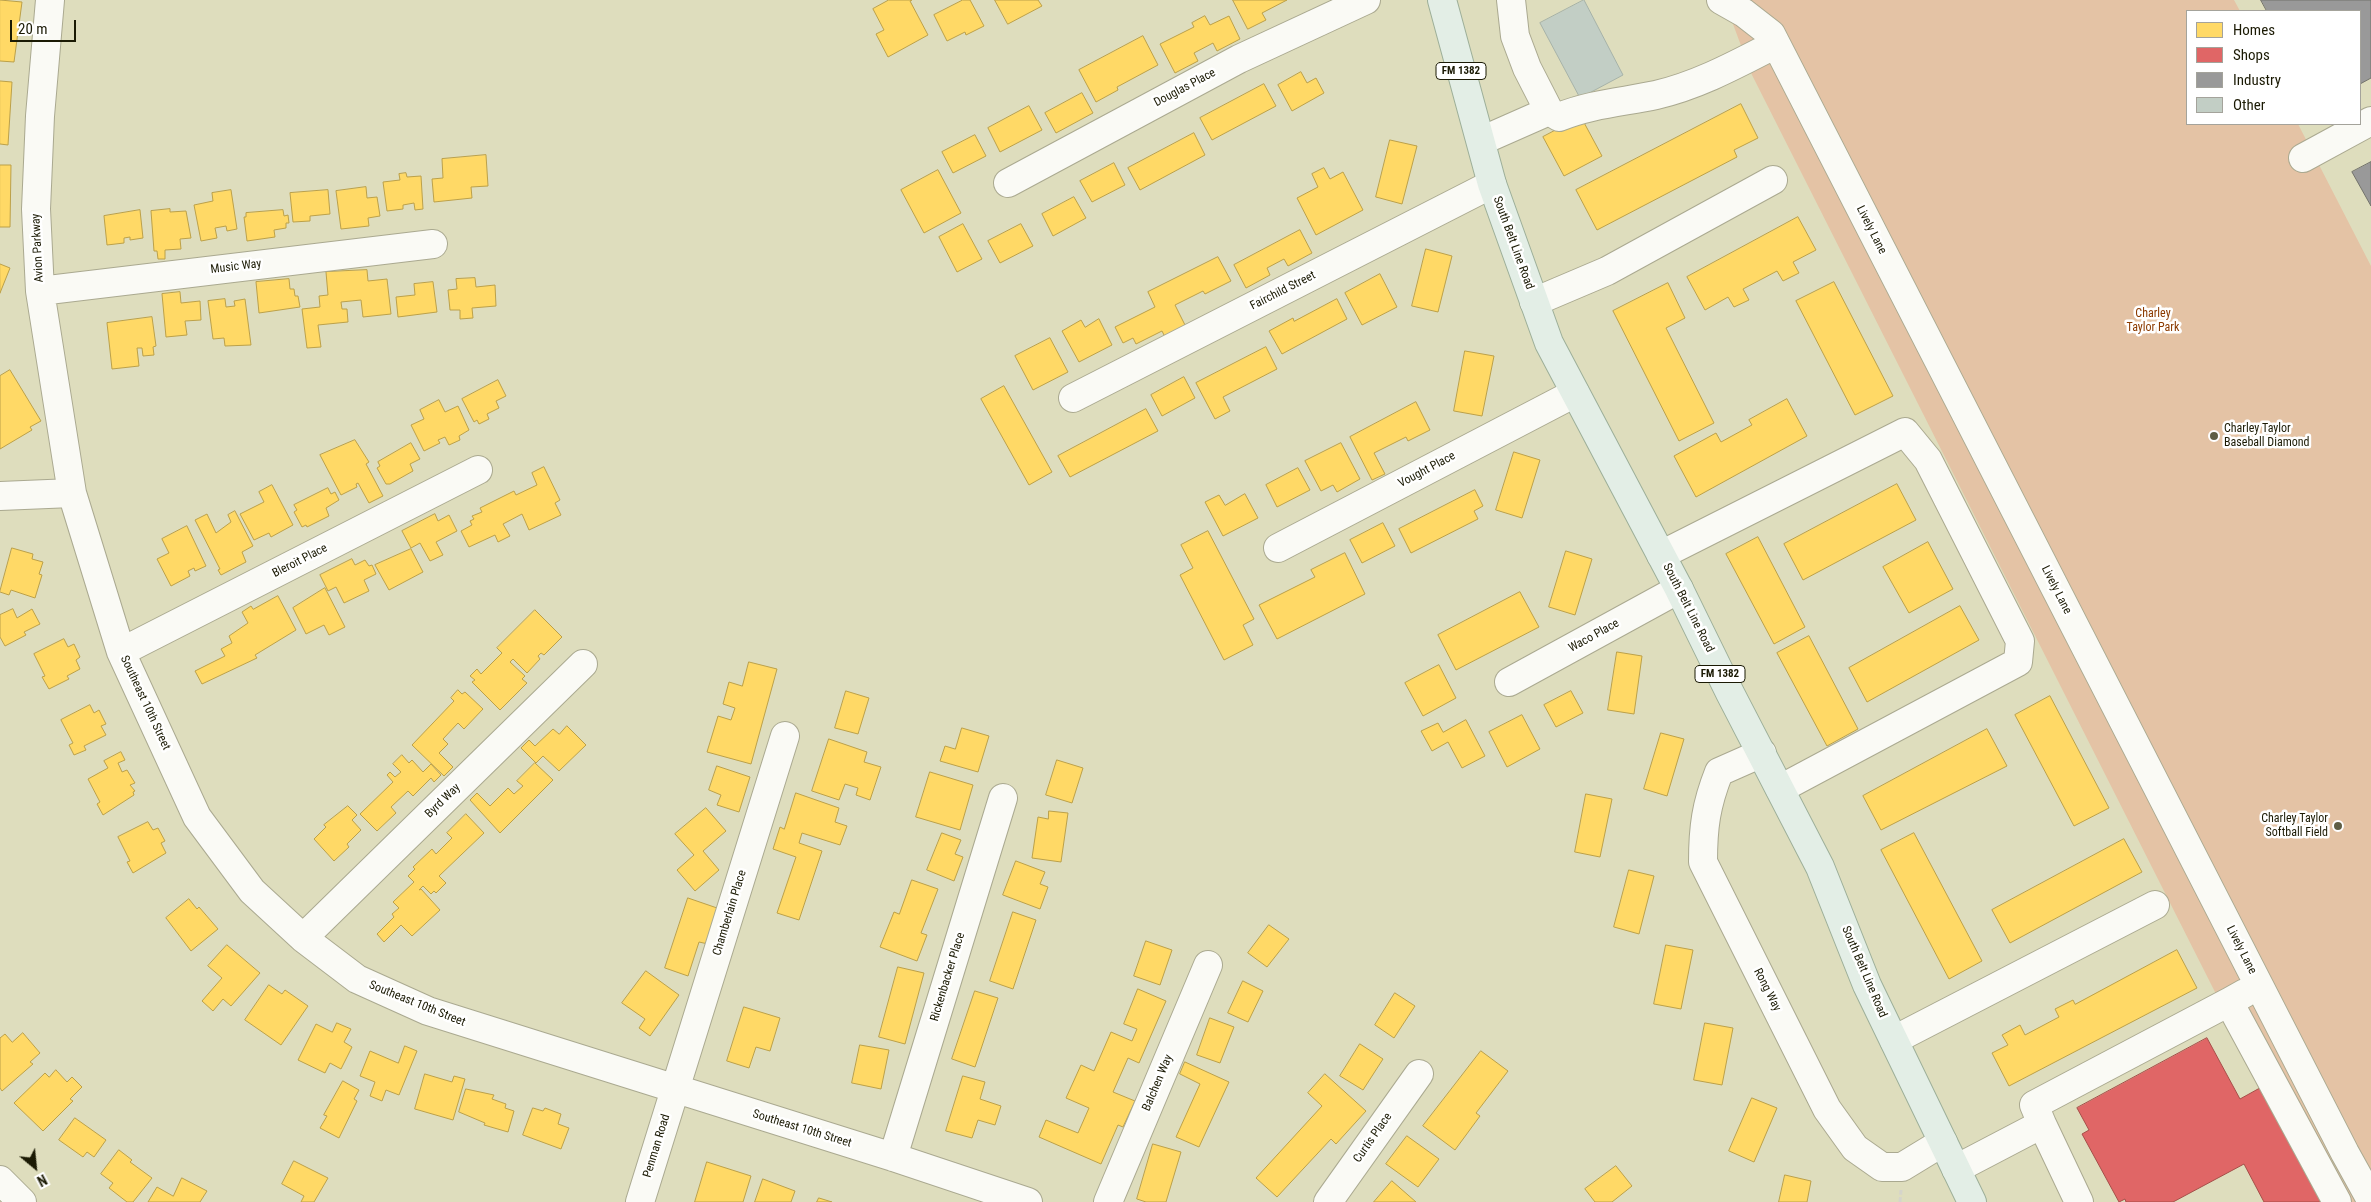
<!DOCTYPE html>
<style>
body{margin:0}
#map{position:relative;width:2371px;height:1202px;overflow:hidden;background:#deddbd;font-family:"Roboto Condensed",sans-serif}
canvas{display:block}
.legend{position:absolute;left:2186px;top:10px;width:175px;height:115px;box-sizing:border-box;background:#fff;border:1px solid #a4a39b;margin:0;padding:6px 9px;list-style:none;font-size:15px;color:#1b1a04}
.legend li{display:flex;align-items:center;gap:10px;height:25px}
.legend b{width:25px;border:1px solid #a4a39b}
.north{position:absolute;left:10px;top:1142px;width:50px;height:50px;-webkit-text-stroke:4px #fff;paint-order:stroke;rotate:152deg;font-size:14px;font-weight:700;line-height:20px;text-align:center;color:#1b1a04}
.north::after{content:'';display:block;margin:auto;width:18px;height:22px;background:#1b1a04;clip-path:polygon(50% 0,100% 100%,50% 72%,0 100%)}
.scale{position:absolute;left:10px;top:20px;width:66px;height:22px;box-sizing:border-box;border:2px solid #1b1a04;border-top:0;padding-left:6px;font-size:15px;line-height:18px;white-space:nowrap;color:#1b1a04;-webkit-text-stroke:4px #fff;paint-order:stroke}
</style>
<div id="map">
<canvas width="2371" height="1202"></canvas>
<ul class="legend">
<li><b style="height:14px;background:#ffd966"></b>Homes</li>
<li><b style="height:14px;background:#e06666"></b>Shops</li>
<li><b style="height:14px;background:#999"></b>Industry</li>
<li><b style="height:14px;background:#c2cec5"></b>Other</li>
</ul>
<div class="north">N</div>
<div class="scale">20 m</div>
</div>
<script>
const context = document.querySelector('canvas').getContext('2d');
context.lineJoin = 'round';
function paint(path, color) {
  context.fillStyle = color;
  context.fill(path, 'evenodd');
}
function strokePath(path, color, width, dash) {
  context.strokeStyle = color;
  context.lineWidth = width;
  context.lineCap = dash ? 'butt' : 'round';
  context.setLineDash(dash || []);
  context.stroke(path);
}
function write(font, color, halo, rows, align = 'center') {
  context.font = font + ' "Roboto Condensed",sans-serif';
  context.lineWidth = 5;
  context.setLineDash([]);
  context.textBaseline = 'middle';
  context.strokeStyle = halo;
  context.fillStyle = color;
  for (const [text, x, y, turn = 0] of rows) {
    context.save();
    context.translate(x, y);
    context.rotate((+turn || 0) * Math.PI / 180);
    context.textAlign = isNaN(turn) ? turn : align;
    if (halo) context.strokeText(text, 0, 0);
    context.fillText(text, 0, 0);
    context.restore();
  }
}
paint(new Path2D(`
 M1724 0H2234L2240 11H2187V124H2298L2371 266V1202H2338L2215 992 1752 75Z`), '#e4c3a5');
const homes = new Path2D(`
 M0 0 22 2 14 62 0 61Z
 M889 0H912L910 1 928 35 888 57 876 34 884 30 873 9Z
 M963 0H970L984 26 966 35 965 32 947 41 934 15Z
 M995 0H1038L1042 6 1008 24Z
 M1233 0H1287L1262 13 1266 20 1248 29Z
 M1205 16 1210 25 1229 16 1240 39 1217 51 1213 43 1194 53 1198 61 1175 73 1160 44 1194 27 1192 23Z
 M1143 36 1158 65 1117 87 1118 90 1096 102 1079 70Z
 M1301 72 1307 83 1316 78 1324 93 1292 111 1278 85Z
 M0 81 12 82 8 145 0 144Z
 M1264 84 1276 106 1212 140 1200 118Z
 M1082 93 1093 113 1056 133 1045 113Z
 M1741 104 1758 138 1734 150 1737 157 1597 230 1576 190Z
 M1029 106 1042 130 1000 152 988 128Z
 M1581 117 1602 156 1564 176 1543 137Z
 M1194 133 1205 155 1140 190 1128 168Z
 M975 135 986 156 953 173 942 152Z
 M1390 140 1417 146 1402 204 1376 197Z
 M486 155 488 186 471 187 472 198 434 202 432 179 443 178 442 159Z
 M1114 163 1125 185 1092 202 1080 181Z
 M0 165H11L10 227H0Z
 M1324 168 1330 179 1343 172 1363 210 1316 235 1297 198 1318 187 1312 174Z
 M938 170 961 213 924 233 901 190Z
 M406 173 407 177 421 176 423 209 415 210 414 203 403 205V209L387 211 383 182 400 180 399 174Z
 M366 187 367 198 377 197 380 216 368 218 369 226 341 229 336 191Z
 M231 190 237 229 227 231 226 226 215 228 217 238 201 241 194 205 213 201 212 193Z
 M328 190 330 214 310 216V221L293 222 290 193Z
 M1074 197 1086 218 1053 236 1042 214Z
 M170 209V212L186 211 191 238 180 239 181 249 165 250V259H158L157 251H154L151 211Z
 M140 210 143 238 130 240V237L124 238V243L107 245 104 216Z
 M283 210 284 216 288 215 289 223H286V228L274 230 275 237 247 241 244 217H246V213Z
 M1798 217 1816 250 1793 262 1799 273 1783 281 1777 271 1743 289 1749 300 1734 307 1728 297 1705 310 1687 277Z
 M963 224 982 259 957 272 939 237Z
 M1021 224 1033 246 1000 263 988 241Z
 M1300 230 1312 253 1288 266 1284 259 1267 268 1270 275 1246 288 1234 265Z
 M1426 249 1452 256 1438 312 1412 306Z
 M1218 257 1231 281 1205 294 1203 291 1175 305 1186 327 1165 337 1162 331 1136 344 1133 338 1123 343 1115 327 1155 307 1148 292Z
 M0 264 10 268 0 293Z
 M367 270 368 281 387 279 391 314 363 317 361 300 341 302 342 309H347L348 322 318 325 321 347 307 348 302 309 320 307 319 296 328 295 326 272Z
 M1380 274 1397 307 1362 325 1345 293Z
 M475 278 476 287 495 285 496 306 472 308 473 318 460 319V310H450L448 290 457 289 456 279Z
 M289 279 290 289H294L295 296H298L300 307 259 313 256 282Z
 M433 282 437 312 398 317 396 297 415 295 414 284Z
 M1834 282 1893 396 1855 415 1796 301Z
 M1668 283 1685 318 1666 328 1714 423 1679 441 1613 311Z
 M180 292 181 303 200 301 201 320 185 321 187 335 166 337 162 294Z
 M225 299 226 307 235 306 234 301 245 299 251 345 225 346 224 338 213 339 208 301Z
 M1337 299 1347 319 1282 354 1269 331 1293 318 1294 321Z
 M152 317 156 346 153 347 154 355 143 356 142 348H137L139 366 112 369 107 323Z
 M1099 319 1112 345 1079 362 1062 331 1081 320 1085 327Z
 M1050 338 1068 372 1033 390 1015 356Z
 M1266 347 1277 369 1223 397 1230 411 1215 419 1196 383Z
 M1465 351 1494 356 1482 416 1454 411Z
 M10 370 41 421 30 427 32 430 0 449V376Z
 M1184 377 1195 398 1162 416 1151 395Z
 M498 380 506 396 496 401 499 408 487 414 489 419 479 424 477 420 474 422 462 399Z
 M1004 386 1052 472 1029 485 981 399Z
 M1787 399 1807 436 1696 497 1674 456 1716 433 1721 442 1752 425 1749 420Z
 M439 400 445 412 458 406 469 430 459 436 460 440 449 445 445 437 438 440 440 443 424 451 411 425 424 419 420 410Z
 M1416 402 1430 430 1408 441 1406 437 1374 453 1385 474 1372 480 1350 437Z
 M1146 409 1158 431 1070 477 1058 456Z
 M355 440 369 462 366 464 383 496 369 503 358 483 356 484 357 487 341 495 320 455Z
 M411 443 420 459 410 464 413 471 390 484H386L377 468 380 466 378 462Z
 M1341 443 1360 479 1337 492 1333 485 1321 491 1305 461Z
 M1514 452 1540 460 1522 518 1496 510Z
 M544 467 560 500 555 503 561 515 529 530 522 514 503 524 510 536 498 542 495 535 469 547 461 531 472 525 470 521 474 519 472 516 482 512 480 508 514 491 516 495 537 485 532 473Z
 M1298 468 1310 490 1277 507 1266 485Z
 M1897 484 1916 520 1803 580 1784 544Z
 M272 485 293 525 271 537 269 533 254 540 240 514 264 502 259 492Z
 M328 488 331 494 335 492 339 500 326 508 329 516 307 527 306 525 302 527 294 512 297 510 294 505Z
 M1475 490 1483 506 1474 511 1478 519 1411 553 1399 529Z
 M1245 494 1258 518 1223 536 1205 502 1219 495 1225 505Z
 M235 511 253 546 242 552 246 562 221 575 218 570 220 569 195 520 207 514 216 533 231 522 228 515Z
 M435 514 438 521 449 515 457 531 436 542 443 555 430 561 420 543 411 548 402 531Z
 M1383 523 1395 546 1362 563 1350 540Z
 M187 526 206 566 195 571 194 568 188 571 190 576 171 586 157 559 169 553 162 539Z
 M1208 531 1254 619 1243 625 1253 645 1224 660 1180 575 1193 568 1181 545Z
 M1758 537 1805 627 1774 644 1726 554Z
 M1928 542 1953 589 1909 613 1883 567Z
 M12 548 33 554 32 559 43 562 39 574 42 575 35 598 11 590 9 595 0 592Z
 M411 549 423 572 389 590 375 565Z
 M1566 551 1592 559 1575 615 1549 607Z
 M1345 553 1365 594 1277 639 1259 605 1315 577 1311 570Z
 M352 559 355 565 365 560 369 566 372 565 376 574 364 580 369 591 344 603 336 587 328 591 320 575Z
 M325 588 345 627 329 635 324 625 306 634 293 608Z
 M1520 592 1539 627 1456 670 1438 635Z
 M278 596 296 630 255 655 257 658 202 684 195 671 225 656 221 649 232 643 229 636 248 623 242 612 251 606 253 609Z
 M1960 606 1979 640 1867 702 1849 668Z
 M13 609 17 618 32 609 40 624 24 632 26 635 5 646 0 637V615Z
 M535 610 562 637 544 655 541 653 538 656 540 659 527 673 513 659 510 662 525 676 522 679 527 683 500 710 472 682 475 680 470 676 477 669 481 674 502 653 497 648Z
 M1809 636 1858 729 1827 746 1777 653Z
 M64 639 68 647 74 644 80 657 76 660 80 669 67 676 69 679 49 689 42 677 45 676 34 654Z
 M1617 652 1642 656 1634 714 1608 710Z
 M749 662 777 669 751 764 707 752 718 716 731 720 735 708 723 704 729 682 742 686Z
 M1439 665 1456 698 1423 716 1405 683Z
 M458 690 462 694 465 692 483 709 464 729 458 723 443 739 448 744 439 753 453 767 444 776 412 745 454 701 451 698Z
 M846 691 869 698 858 734 835 728Z
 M1571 691 1583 713 1556 727 1544 705Z
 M2050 696 2109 808 2074 826 2015 715Z
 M90 705 94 713 99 710 106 724 101 726 106 735 84 746 86 750 74 755 69 745 73 743 61 720Z
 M1522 715 1540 749 1507 767 1489 732Z
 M1466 720 1485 756 1462 768 1448 742 1432 751 1421 731 1438 723 1443 732Z
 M567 726 586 745 559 771 543 756 536 763 521 748 529 740 535 746 553 729 559 734Z
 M962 728 989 736 978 772 940 761 945 746 955 749Z
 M1987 729 2007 766 1881 830 1863 796Z
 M1661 733 1684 739 1667 796 1644 789Z
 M829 739 867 752 864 762 881 767 870 800 856 795 858 788 845 784 839 800 812 791Z
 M121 752 125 760 118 763 122 772 127 770 135 783 130 785 135 791 133 792 134 795 103 815 97 804 100 802 88 779 108 768 104 761Z
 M402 755 409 763 412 760 423 772 431 764 441 775 434 782 431 778 413 796 408 791 391 807 396 813 377 831 360 814 393 782 387 775 390 772 395 777 401 772 393 764Z
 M1057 760 1083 768 1072 803 1046 795Z
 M535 763 553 780 500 833 470 800 477 793 490 806 508 788 514 794 523 786 517 781Z
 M717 766 750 777 739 812 717 805 721 795 709 790Z
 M930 772 973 785 960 830 916 817Z
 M796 793 839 808 835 822 847 826 840 845 802 833 799 843 822 851 799 920 777 913 796 857 773 849 780 827 784 829Z
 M1586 794 1612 799 1600 857 1575 852Z
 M348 806 357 815 352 820 361 830 347 844 349 847 334 861 314 839 326 827 324 825Z
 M706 808 726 831 703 851 719 870 695 891 677 870 694 855 675 834Z
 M1049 811 1068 813 1061 862 1032 858 1038 817 1048 819Z
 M466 814 484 833 439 876 446 883 436 893 434 891 431 894 423 886 419 890 421 889 440 910 412 936 401 925 384 942 377 934 394 917 392 914 399 908 393 902 414 882 408 876 415 869 413 867 432 849 436 854 452 838 447 833Z
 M148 822 153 830 158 828 165 841 161 843 166 853 133 873 127 862 130 861 118 837Z
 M942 833 961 840 955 854 963 857 954 881 927 870Z
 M1914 833 1982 961 1949 979 1881 850Z
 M2124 839 2142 872 2010 943 1992 910Z
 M1016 861 1045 872 1040 884 1048 887 1040 909 1003 895Z
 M1629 870 1654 876 1639 934 1614 927Z
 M912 880 938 889 921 933 927 935 917 961 880 947 894 912 899 914Z
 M688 898 720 909 708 944 699 942 688 976 665 968Z
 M189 899 197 909 199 907 218 929 191 951 166 918Z
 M1013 912 1036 920 1013 989 990 981Z
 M1269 925 1289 939 1267 967 1248 953Z
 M1146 941 1172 950 1160 985 1134 976Z
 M227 945 260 973 231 1006 223 999 213 1011 202 1001 222 978 208 966Z
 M1666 945 1693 950 1681 1009 1654 1004Z
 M2177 950 2197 988 2009 1086 1992 1053 2008 1045 2002 1035 2020 1025 2025 1035 2059 1017 2055 1009 2073 1000 2075 1004Z
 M898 967 924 973 905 1044 879 1037Z
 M646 971 679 995 650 1036 639 1028 645 1019 622 1003Z
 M1243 981 1263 991 1248 1022 1228 1013Z
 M269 985 282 994 285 990 308 1006 281 1045 245 1020Z
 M1138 989 1166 1001 1139 1063 1128 1058 1113 1092 1135 1101 1123 1127 1118 1125 1101 1164 1039 1137 1046 1120 1078 1133 1089 1108 1066 1098 1081 1065 1094 1071 1111 1032 1132 1041 1137 1029 1124 1024Z
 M975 991 998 998 975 1067 952 1059Z
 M1395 993 1415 1006 1394 1038 1375 1025Z
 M744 1007 780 1018 770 1051 756 1047 749 1068 727 1061Z
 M1210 1018 1234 1027 1220 1063 1197 1055Z
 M337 1023 351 1029 344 1042 352 1047 341 1069 330 1063 325 1073 298 1060 316 1024 332 1032Z
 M1705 1023 1733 1028 1722 1085 1694 1080Z
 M23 1033 40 1053 30 1062 33 1064 2 1091 0 1088V1038L5 1034 12 1042Z
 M1360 1044 1383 1059 1363 1090 1340 1076Z
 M860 1045 889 1050 881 1089 852 1083Z
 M405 1046 417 1051 399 1095 386 1090 382 1101 370 1096 375 1082 360 1076 370 1051 398 1063Z
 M1481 1051 1508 1071 1476 1113 1480 1116 1455 1150 1423 1126Z
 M1185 1062 1229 1082 1199 1147 1176 1137 1200 1084 1180 1074Z
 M56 1070 67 1082 72 1077 82 1087 70 1099 73 1101 43 1131 14 1103 45 1073 49 1077Z
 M425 1074 452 1082 454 1076 465 1079 453 1120 415 1109Z
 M1325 1074 1366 1111 1336 1144 1331 1139 1277 1197 1256 1178 1322 1106 1308 1093Z
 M963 1076 985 1082 980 1099 1001 1106 995 1125 978 1120 972 1138 946 1131Z
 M343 1081 359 1090 354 1099 357 1101 339 1138 320 1128 327 1116 324 1115Z
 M466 1089 494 1095 492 1099 506 1104 505 1108 514 1111 508 1132 484 1125 485 1123 459 1112Z
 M1752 1098 1777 1108 1754 1162 1729 1151Z
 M533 1108 543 1111 545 1108 561 1114 558 1124 569 1128 561 1149 523 1135Z
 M75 1118 106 1140 94 1157 87 1152 83 1157 59 1140Z
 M1407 1136 1439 1159 1418 1187 1386 1164Z
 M1153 1144 1181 1152 1166 1202H1146L1137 1199Z
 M119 1150 132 1160 130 1162 152 1178 133 1202H127L109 1188 113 1183 101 1174Z
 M294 1161 328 1178 314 1202H301L304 1196 282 1184Z
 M707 1162 751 1176 743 1202H695Z
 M1616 1166 1632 1186 1612 1202H1595L1585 1189Z
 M1785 1175 1811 1181 1807 1202H1779Z
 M182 1178 207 1191 200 1202H148L157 1187 173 1196Z
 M763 1179 795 1191 791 1202H755Z
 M1392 1181 1416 1202H1374Z
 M819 1198 832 1202H817Z`);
paint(homes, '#ffd966');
strokePath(homes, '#bba049', 1);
const shops = new Path2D(`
 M2207 1038 2240 1099 2267 1084 2329 1202H2264L2244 1164 2173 1202H2126L2125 1199 2119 1202 2082 1134 2089 1130 2077 1108Z`);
paint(shops, '#e06666');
strokePath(shops, '#a54f49', 1);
const industry = new Path2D(`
 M2261 0H2371V78L2360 84V11H2267Z
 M2371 162V206L2352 172Z`);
paint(industry, '#999');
strokePath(industry, '#73736c', 1);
const building = new Path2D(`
 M1584 0 1623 75 1580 98 1540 23Z`);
paint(building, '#c2cec5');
strokePath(building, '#a6b2a8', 1);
const minor = new Path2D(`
 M50 0 40 116 36 209 40 291 72 493 121 652 197 817 252 891 303 938 357 979 428 1011 893 1157 1028 1202
 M1511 0 1515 36 1527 68 1549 111 1559 117C1591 104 1623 102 1656 95 1699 85 1737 64 1776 44
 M1721 0 1744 13 1771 34 2345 1153 2371 1200
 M1481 141 1549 111
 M2303 158 2371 121
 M1008 183 1239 59 1366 0
 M40 291 433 244
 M1534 302 1607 271 1773 180
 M1073 398 1492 184
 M0 496 72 493
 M1278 548 1575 393
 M1661 555 1905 432 1928 460 2020 641 2018 662 1780 789
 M121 652 478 470
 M1509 682 1679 589
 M1762 753 1719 772C1706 805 1703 827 1703 862L1827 1109 1855 1148 1882 1167H1902L1943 1142
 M303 938 583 664
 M2245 993 2229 1002 2337 1202
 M1894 1040 2155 905
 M2042 1124 2079 1202
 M893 1157 1003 798
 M1956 1169 2042 1124 2034 1105 2229 1002
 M0 1180 22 1202
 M640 1202 785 736
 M1108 1202 1208 965
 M1328 1202 1419 1074`);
const major = new Path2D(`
 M1442 0 1492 184 1549 343 1679 589 1730 693 1820 867 1867 985 1972 1202`);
strokePath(minor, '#aaa990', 30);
strokePath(major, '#9daf99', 30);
strokePath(new Path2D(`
 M1900 1202 1901 1190`), '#d5d4cb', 3, [5, 2.5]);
strokePath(minor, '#fafaf5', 28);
strokePath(major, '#e3eee6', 28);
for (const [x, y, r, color] of [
 [2214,436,5,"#5f5e45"],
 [2338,826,5,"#5f5e45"]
]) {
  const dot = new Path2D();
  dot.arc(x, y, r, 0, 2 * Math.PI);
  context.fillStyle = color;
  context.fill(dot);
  strokePath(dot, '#fff', 2);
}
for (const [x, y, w] of [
 [1461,71,50],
 [1720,674,50]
]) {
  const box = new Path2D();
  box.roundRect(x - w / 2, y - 8.5, w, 17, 4);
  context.fillStyle = '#fff';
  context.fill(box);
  strokePath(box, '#1b1a04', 1);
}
write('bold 11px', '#1b1a04', null, [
 ["FM 1382",1461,71],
 ["FM 1382",1720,674]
]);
write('12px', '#1b1a04', '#fff', [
 ["Douglas Place",1185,88,-28],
 ["Lively Lane",1871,230,63],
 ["South Belt Line Road",1513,243,70],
 ["Avion Parkway",38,248,-93],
 ["Music Way",236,267,-7],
 ["Fairchild Street",1283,291,-27],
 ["Vought Place",1427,470,-28],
 ["Bleroit Place",300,561,-27],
 ["Lively Lane",2056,590,63],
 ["South Belt Line Road",1688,608,63],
 ["Waco Place",1594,636,-29],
 ["Southeast 10th Street",145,703,65],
 ["Byrd Way",443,801,-44],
 ["Chamberlain Place",730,913,-73],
 ["Lively Lane",2241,950,63],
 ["South Belt Line Road",1864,972,67],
 ["Rickenbacker Place",948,977,-73],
 ["Rong Way",1767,990,63],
 ["Southeast 10th Street",417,1004,22],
 ["Balchen Way",1158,1083,-67],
 ["Southeast 10th Street",802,1129,17],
 ["Curtis Place",1373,1138,-55],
 ["Penman Road",657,1146,-73]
]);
write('12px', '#8b3a00', '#fff', [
 ["Charley",2153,314],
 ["Taylor Park",2153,328]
]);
write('12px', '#1b1a04', '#fff', [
 ["Charley Taylor",2224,429],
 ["Baseball Diamond",2224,443],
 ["Charley Taylor",2328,819,"right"],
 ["Softball Field",2328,833,"right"]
], 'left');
</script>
